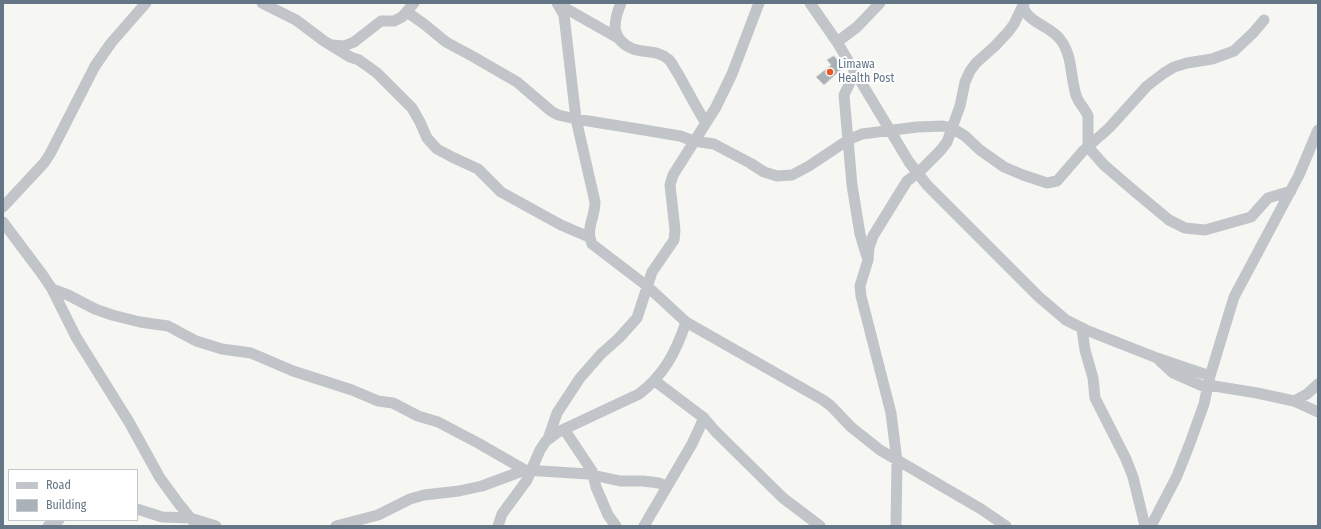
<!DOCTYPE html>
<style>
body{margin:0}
#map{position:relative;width:1321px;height:529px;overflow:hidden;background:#f6f6f3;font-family:"Fira Sans Condensed",sans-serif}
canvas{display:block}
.frame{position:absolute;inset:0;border:4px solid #647585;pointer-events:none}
.legend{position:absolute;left:8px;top:469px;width:130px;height:52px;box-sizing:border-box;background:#fff;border:1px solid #c1c8ce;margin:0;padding:5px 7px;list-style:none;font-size:12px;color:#647585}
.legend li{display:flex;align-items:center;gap:8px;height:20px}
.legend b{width:20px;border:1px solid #c1c8ce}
</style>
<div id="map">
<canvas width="1321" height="529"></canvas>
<div class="frame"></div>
<ul class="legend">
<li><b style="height:5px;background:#c1c5c9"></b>Road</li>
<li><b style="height:11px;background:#aab2b8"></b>Building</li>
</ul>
</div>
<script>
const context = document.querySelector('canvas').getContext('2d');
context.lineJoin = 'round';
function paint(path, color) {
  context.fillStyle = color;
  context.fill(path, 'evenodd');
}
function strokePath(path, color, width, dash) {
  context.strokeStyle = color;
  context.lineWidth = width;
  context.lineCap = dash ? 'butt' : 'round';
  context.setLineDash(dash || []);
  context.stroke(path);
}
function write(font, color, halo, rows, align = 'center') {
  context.font = font + ' "Fira Sans Condensed",sans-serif';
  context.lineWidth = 4;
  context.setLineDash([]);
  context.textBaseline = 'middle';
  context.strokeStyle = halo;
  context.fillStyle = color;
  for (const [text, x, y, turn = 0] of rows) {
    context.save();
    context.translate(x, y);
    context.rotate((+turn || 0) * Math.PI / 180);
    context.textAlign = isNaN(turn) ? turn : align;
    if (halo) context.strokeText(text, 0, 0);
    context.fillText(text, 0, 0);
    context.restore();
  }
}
const building = new Path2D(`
 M834 56 844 67 824 85 816 77 831 65 827 60Z`);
paint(building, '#aab2b8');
strokePath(building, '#d7d8d5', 1);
strokePath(new Path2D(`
 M262 3 296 20 324 41 350 57 359 60 377 73 412 108 420 122 427 138 437 149 452 157 478 169 501 192 561 225 589 237
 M557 3 564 15 576 119 595 202C595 218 585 229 592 244L647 286 686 322 823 400 831 406 851 427 880 450 981 509 1006 526
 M621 3C613 22 610 39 633 49 645 53 658 50 668 59 672 62 674 68 677 72 687 89 695 106 706 123
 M810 3 837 42 909 162 927 185 1039 297 1066 320 1086 330 1157 358 1210 376
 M558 4 618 38
 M1023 5C1024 8 1025 12 1027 14 1035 24 1051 28 1059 38 1073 54 1070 76 1076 95 1078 103 1085 108 1088 116V147L1104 165 1133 190 1169 220 1185 228 1205 230 1251 217 1268 198 1291 191
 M407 12 424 24 446 42 472 56 517 82 551 111 558 115 576 119 644 130 680 136 694 141 714 144 750 163 764 172 777 176 792 175 809 166 848 140 862 134 917 127 943 126 952 128 965 136 980 150 1004 167 1023 175 1047 183 1057 181 1083 151 1109 128 1147 86 1164 73 1174 67 1187 63 1212 59 1234 51 1253 33 1264 20
 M837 42 857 27 880 3
 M332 45 344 46 354 42 381 21H394L402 17 414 3
 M855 72 844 95 852 185 860 234 867 257
 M3 207 44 163 50 154 95 66 111 43 146 3
 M3 222 42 274 52 289 76 337 129 422 160 478 179 504 197 526
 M52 289 68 295 95 309 112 315 140 322 168 326 196 341 222 349 251 353 293 371 352 390 378 401 393 403 418 416 438 422 478 443 525 470
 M1082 329 1085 350 1093 378 1095 398 1126 459 1133 477 1145 526
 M1159 360 1173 373 1207 388
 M655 381 704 418 715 431 783 498 820 526
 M1208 385 1257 393 1294 401 1318 412
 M1294 401 1307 394 1318 384
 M564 429 592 471 596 487 608 515 616 526
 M548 439 557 413 580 378 601 354 619 338 637 318 652 272 674 240 675 230 670 185 673 175 716 107 732 74 759 3
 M137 509 162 517 190 518 216 526
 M48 526 59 520
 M336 526 378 515 410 499 424 495 459 491 482 486 525 470 588 474 620 481H643L659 483 667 487
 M498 526 502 514 527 480 540 450 546 441 558 432 639 394C664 375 676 352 686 322
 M644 526 692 444 704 418
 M896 526 897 461 891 413 861 296 860 286 868 260 869 248 873 236 907 181 918 173 940 151 947 142 960 106 965 82 970 71 976 63 995 46 1008 32 1014 24 1024 3
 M1151 526 1177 476 1190 443 1204 404 1210 376 1234 297 1299 175 1318 130`), '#c1c5c9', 11);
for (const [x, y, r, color] of [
 [830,72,4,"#e75822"]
]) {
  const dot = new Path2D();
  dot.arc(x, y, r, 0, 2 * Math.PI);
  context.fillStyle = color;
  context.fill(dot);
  strokePath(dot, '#fff', 1.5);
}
write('12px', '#647585', '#fff', [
 ["Limawa",838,65],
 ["Health Post",838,79]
], 'left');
</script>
